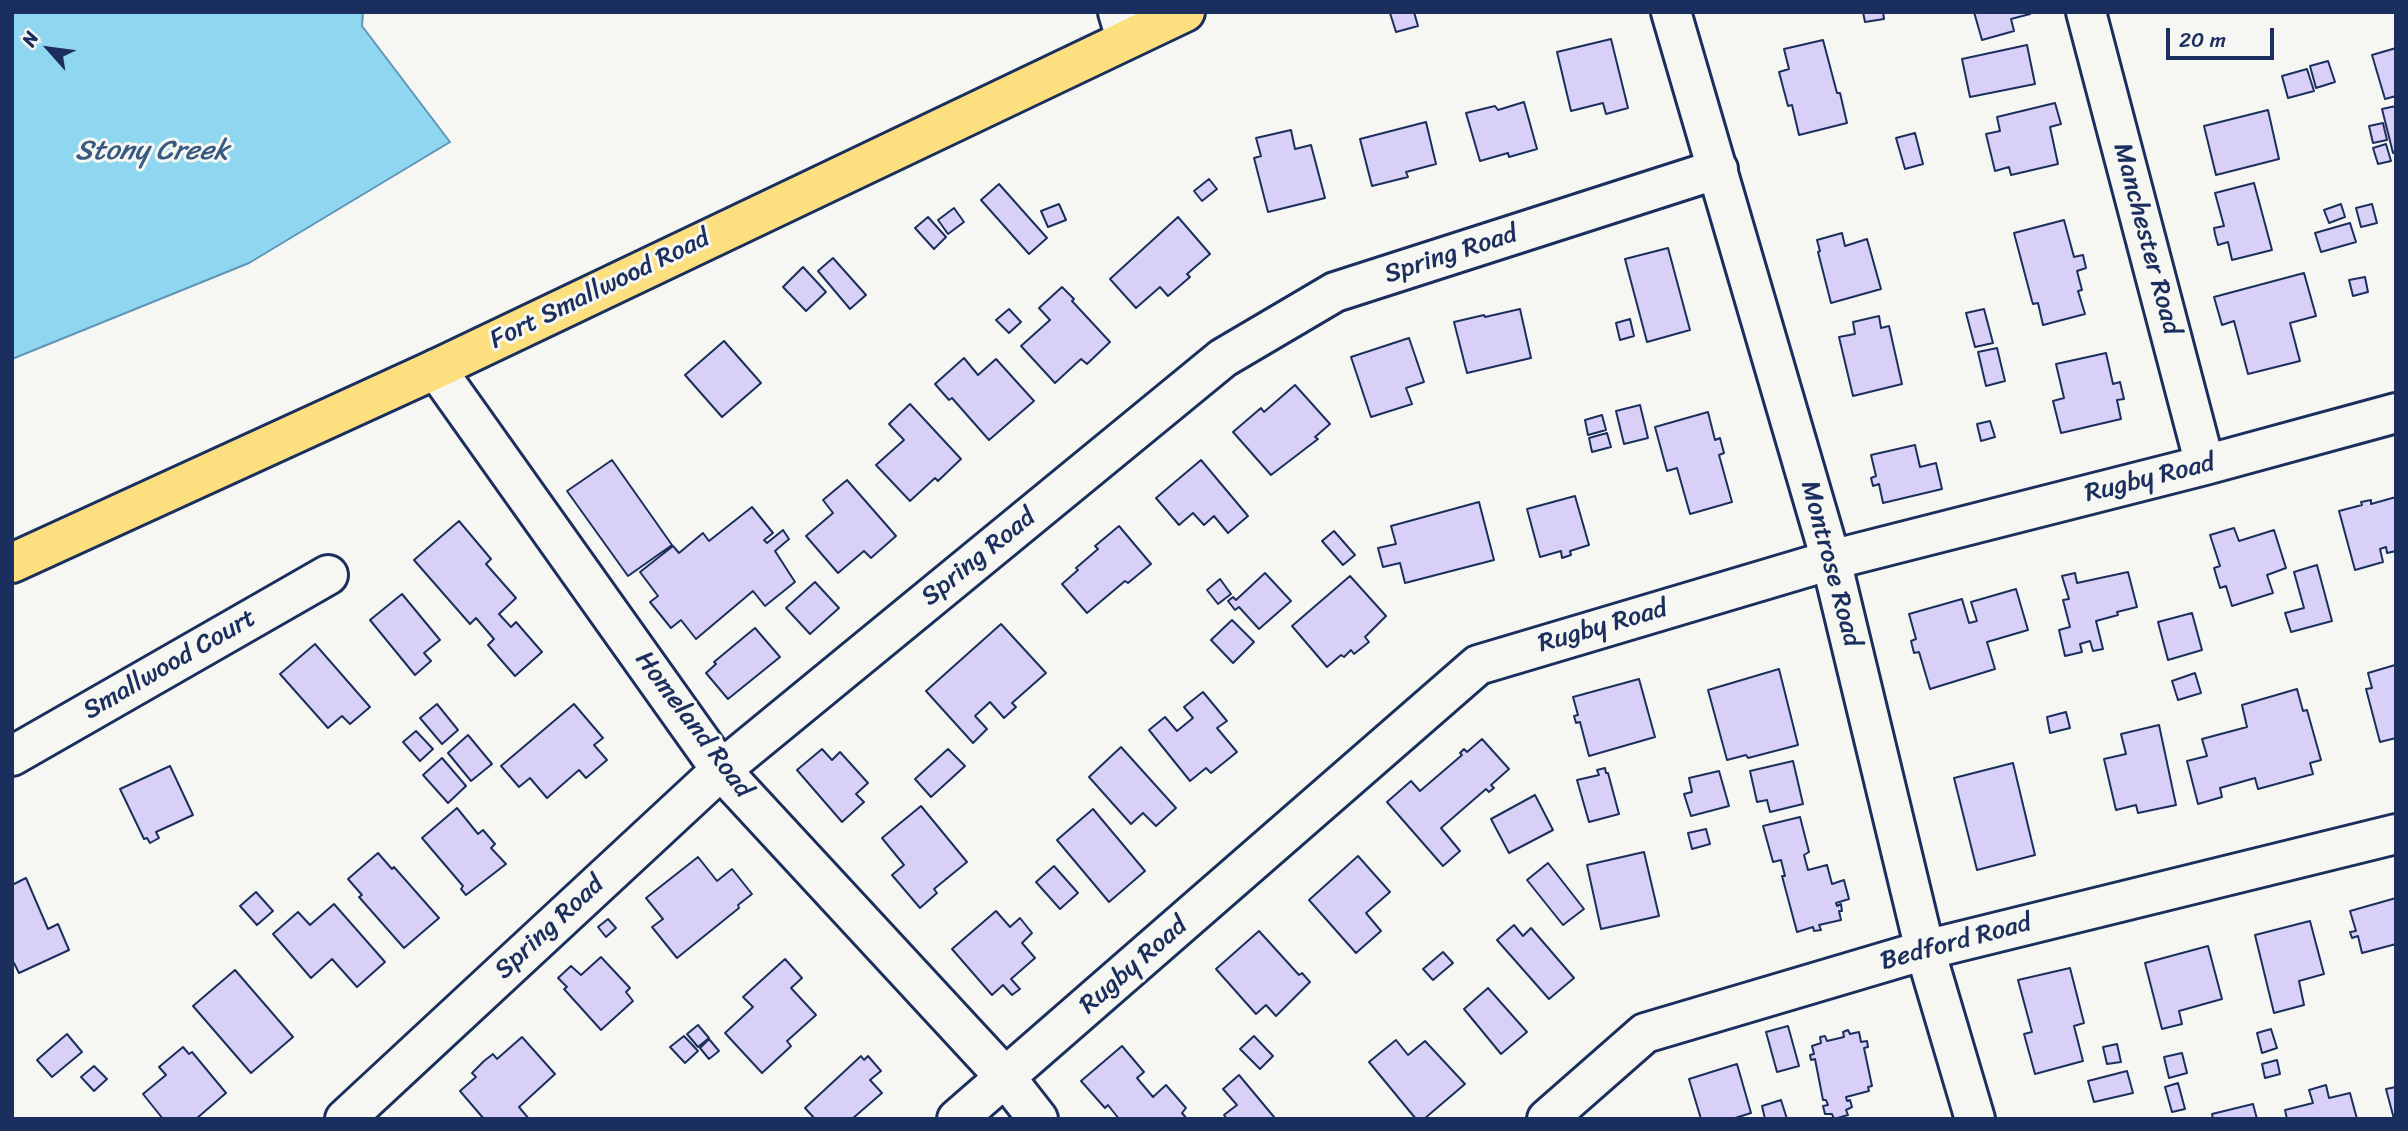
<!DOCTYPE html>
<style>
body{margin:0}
#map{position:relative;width:2408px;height:1131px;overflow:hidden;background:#f6f6f2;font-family:Sriracha,sans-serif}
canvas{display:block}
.frame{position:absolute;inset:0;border:14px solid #1b2f5e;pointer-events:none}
.north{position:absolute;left:14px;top:14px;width:70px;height:70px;-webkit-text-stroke:5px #f6f6f2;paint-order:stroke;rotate:298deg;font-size:19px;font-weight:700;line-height:28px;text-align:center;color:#1b2f5e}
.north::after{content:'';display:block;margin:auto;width:24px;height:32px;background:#1b2f5e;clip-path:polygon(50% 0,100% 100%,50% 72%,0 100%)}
.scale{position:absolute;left:2166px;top:28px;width:108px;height:32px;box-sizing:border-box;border:4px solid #1b2f5e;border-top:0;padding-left:9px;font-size:21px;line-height:24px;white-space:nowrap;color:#1b2f5e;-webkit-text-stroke:5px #f6f6f2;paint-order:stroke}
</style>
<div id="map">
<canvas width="2408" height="1131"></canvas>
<div class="frame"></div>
<div class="north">N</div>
<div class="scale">20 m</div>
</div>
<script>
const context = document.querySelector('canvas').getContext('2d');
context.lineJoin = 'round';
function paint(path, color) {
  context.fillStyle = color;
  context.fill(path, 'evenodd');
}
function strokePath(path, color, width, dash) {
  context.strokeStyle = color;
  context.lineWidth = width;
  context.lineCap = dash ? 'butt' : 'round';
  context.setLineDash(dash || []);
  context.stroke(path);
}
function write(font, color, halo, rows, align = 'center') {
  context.font = font + ' Sriracha,sans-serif';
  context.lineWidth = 6;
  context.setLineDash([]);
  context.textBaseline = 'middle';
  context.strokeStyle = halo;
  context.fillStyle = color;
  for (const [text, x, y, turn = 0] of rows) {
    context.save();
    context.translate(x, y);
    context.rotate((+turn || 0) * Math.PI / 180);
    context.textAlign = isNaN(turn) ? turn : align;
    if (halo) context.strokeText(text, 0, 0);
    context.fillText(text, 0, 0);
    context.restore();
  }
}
const water = new Path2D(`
 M12 12H363L362 26 450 142 249 263 12 359Z`);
paint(water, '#8fd7f0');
strokePath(water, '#6194b6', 2);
const building = new Path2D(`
 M1414 12 1418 26 1396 32 1390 13Z
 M1863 12H1883L1884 19 1865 22Z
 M1974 12H2029L2030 14 2011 19 2014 31 1982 40Z
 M1611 39 1628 108 1606 114 1603 103 1571 111 1557 52Z
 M1823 40 1837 93H1840L1847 123 1799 135 1792 105 1788 106 1779 72 1789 69 1784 49Z
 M2027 45 2035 84 1970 97 1962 59Z
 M2396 48V96L2385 99 2372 55Z
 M2328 61 2335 82 2316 88 2310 66Z
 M2307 69 2314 91 2288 98 2282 76Z
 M1524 102 1537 149 1509 157 1508 153 1480 161 1466 113 1495 106 1498 110Z
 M2055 103 2061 124 2050 127 2058 164 2011 175 2009 167 1995 171 1986 134 2000 131 1997 117Z
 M2396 106V152L2393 153 2382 109Z
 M2268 110 2279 159 2216 175 2204 126Z
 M1426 122 1436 164 1406 172 1408 177 1372 186 1360 139Z
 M2383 123 2387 140 2373 143 2369 126Z
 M1291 130 1295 149 1311 145 1325 198 1268 212 1254 158 1261 156 1256 138Z
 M1915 133 1923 164 1905 169 1896 138Z
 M2386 144 2391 161 2378 164 2373 148Z
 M1209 179 1217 189 1202 201 1194 191Z
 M2254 183 2272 250 2232 260 2228 242 2218 245 2215 234 2214 228 2224 226 2215 193Z
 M999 184 1047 238 1029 254 981 200Z
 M1059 204 1066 220 1048 227 1041 211Z
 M2341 204 2345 217 2329 223 2324 210Z
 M2372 204 2377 223 2361 227 2356 208Z
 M954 208 964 222 948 234 938 220Z
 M928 217 946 237 934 249 915 228Z
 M1178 217 1210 254 1187 274 1190 277 1168 296 1160 287 1136 308 1110 279Z
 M2064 220 2074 257 2083 255 2086 268 2077 271 2082 290 2078 291 2085 314 2043 325 2038 303 2033 304 2032 301 2014 233Z
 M2350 223 2356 242 2321 252 2315 233Z
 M1842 233 1845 246 1867 239 1881 289 1831 303 1818 252 1820 251 1817 240Z
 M1668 248 1690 330 1647 342 1625 259Z
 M833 258 866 295 850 309 818 271Z
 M803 267 826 292 806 311 783 287Z
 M2304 273 2316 316 2290 323 2300 361 2248 374 2234 321 2222 325 2214 297Z
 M2365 277 2368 292 2353 296 2349 280Z
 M1062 287 1074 299 1072 301 1110 342 1087 364 1081 359 1055 383 1021 346 1050 320 1039 308Z
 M1009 309 1021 322 1009 333 996 320Z
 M1520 309 1531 358 1467 373 1454 322 1484 315 1485 317Z
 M1984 309 1993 343 1975 347 1966 313Z
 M1879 316 1881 328 1889 326 1902 384 1853 396 1839 337 1855 334 1853 322Z
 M1630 319 1634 336 1620 340 1616 323Z
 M1409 338 1424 382 1406 388 1412 404 1371 417 1351 357Z
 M724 341 761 383 722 417 685 375Z
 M1997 348 2005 381 1986 386 1978 352Z
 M2106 353 2113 384 2120 382 2124 399 2117 400 2121 419 2061 433 2053 401 2064 398 2056 364Z
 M964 358 978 375 996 359 1034 401 989 440 952 398 949 400 935 384Z
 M1295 385 1330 424 1315 437 1318 439 1271 475 1233 432 1261 408 1264 412Z
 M910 404 961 459 938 481 935 478 910 501 876 465 904 440 889 424Z
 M1640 405 1648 438 1624 444 1616 411Z
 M1708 412 1715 440 1720 438 1724 453 1719 455 1732 502 1690 514 1677 468 1667 471 1655 427Z
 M1602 415 1606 430 1588 435 1585 420Z
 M1990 421 1995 437 1981 441 1977 424Z
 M1607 433 1611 447 1592 452 1589 438Z
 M1915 445 1920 467 1936 463 1942 489 1883 503 1879 484 1873 486 1871 478 1876 476 1871 455Z
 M612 460 672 545 628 576 567 491Z
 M1201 460 1248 516 1228 533 1214 516 1204 525 1193 513 1179 525 1156 498Z
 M847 480 896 536 871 558 864 551 838 573 806 536 833 513 823 500Z
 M1575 496 1589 545 1570 551 1571 555 1562 558 1561 551 1540 557 1527 509Z
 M2396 497V551L2387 553 2386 547 2380 549 2383 562 2355 570 2339 511 2362 505 2361 502 2371 500V504Z
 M1479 502 1494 560 1405 583 1400 563 1383 567 1378 548 1396 544 1391 526Z
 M752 507 773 533 764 540 767 543 783 530 789 539 775 551 795 582 765 606 753 591 696 639 681 620 671 628 650 602 658 596 640 572 673 546 679 553 703 533 709 541Z
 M459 521 491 559 486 564 516 598 499 614 511 627 516 622 542 652 515 676 488 645 494 639 476 618 470 624 414 560Z
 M1119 526 1151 564 1128 583 1125 581 1087 613 1062 584 1078 570 1076 568 1098 549 1095 546Z
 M2234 528 2239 541 2274 530 2286 568 2267 575 2273 593 2232 606 2226 586 2220 588 2214 568 2220 566 2210 535Z
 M1334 531 1355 555 1343 565 1322 541Z
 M2317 565 2332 621 2291 632 2285 613 2304 608 2294 572Z
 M2128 572 2137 607 2117 612 2118 615 2096 621 2103 649 2093 651 2090 641 2080 644 2082 652 2065 656 2059 630 2070 627 2063 600 2069 599 2062 576 2075 573 2077 583Z
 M1265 573 1291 601 1259 629 1239 607 1235 610 1228 601 1233 597 1236 600Z
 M1350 576 1386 616 1365 637 1369 642 1354 654 1351 650 1344 657 1341 655 1327 667 1292 626Z
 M1220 579 1231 594 1218 604 1207 590Z
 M815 582 839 608 810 634 786 608Z
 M2016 589 2028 630 1987 642 1995 669 1930 689 1919 652 1914 653 1911 641 1916 639 1909 614 1962 599 1969 623 1977 621 1971 602Z
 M402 594 440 640 424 653 431 661 415 675 370 620Z
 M2192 613 2202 650 2168 660 2158 622Z
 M1232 620 1254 642 1233 663 1211 640Z
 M1001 624 1046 673 1012 703 1016 707 1004 718 990 702 975 716 987 729 973 743 926 691Z
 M755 628 780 657 728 699 706 673 716 664 714 662Z
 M315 644 370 707 350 724 342 716 328 728 280 674Z
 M2395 665 2396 738 2380 742 2366 689 2372 688 2368 673Z
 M1779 669 1798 745 1748 758 1746 755 1727 760 1708 690Z
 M2195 673 2201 693 2178 700 2172 681Z
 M1639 679 1655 737 1589 756 1580 722 1576 723 1574 716 1578 715 1573 697Z
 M2297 689 2303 711 2307 710 2321 760 2310 763 2313 774 2258 789 2255 778 2220 788 2222 797 2198 804 2187 761 2207 756 2202 739 2247 727 2242 705Z
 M1203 692 1227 721 1217 728 1237 752 1211 773 1206 768 1190 781 1149 730 1165 717 1177 731 1193 718 1184 707Z
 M437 704 458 730 442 744 420 718Z
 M574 704 603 738 594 745 607 760 586 778 579 770 547 798 530 778 519 787 501 766Z
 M2066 712 2070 728 2050 733 2047 717Z
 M2159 725 2176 805 2138 813 2136 805 2116 810 2104 759 2126 754 2121 734Z
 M416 731 433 749 420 761 403 742Z
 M468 735 492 764 471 781 448 753Z
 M1482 739 1509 769 1491 785 1494 788 1489 792 1486 789 1441 828 1460 851 1443 866 1387 802 1411 781 1420 791 1462 755 1460 753 1464 749 1467 752Z
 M1121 747 1176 808 1156 826 1143 813 1131 824 1089 777Z
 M822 749 832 760 840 752 868 783 856 794 864 802 842 822 797 770Z
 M948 749 965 766 931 797 915 779Z
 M442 758 466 786 448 803 423 775Z
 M1793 761 1803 804 1770 812 1767 800 1757 802 1750 771Z
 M2013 763 2035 855 1977 870 1954 778Z
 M170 766 193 815 156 832 159 838 150 843 147 838 144 839 120 789Z
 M1605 768 1606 773H1608L1619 814 1589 822 1577 780 1599 775 1597 770Z
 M1719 771 1729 806 1691 816 1684 794 1692 792 1689 778Z
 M1535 795 1553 830 1509 853 1491 819Z
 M921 806 967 862 934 889 937 893 920 908 892 875 904 865 882 838Z
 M457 808 478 834 483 830 495 844 491 848 506 864 466 895 461 889 463 886 422 838Z
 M1093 809 1145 871 1109 902 1057 840Z
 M1800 817 1809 852 1804 855 1808 870 1827 865 1832 884 1844 880 1849 899 1836 903 1837 906 1841 904 1842 911H1839L1841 920 1819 925 1821 930 1814 931 1813 927 1797 932 1782 876H1785L1781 860 1773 862 1763 826Z
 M1706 829 1710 844 1692 849 1688 833Z
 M1644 852 1659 916 1601 929 1587 865Z
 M378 853 392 869 394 867 439 918 404 948 359 897 362 895 348 879Z
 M1358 856 1390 892 1366 913 1381 931 1356 953 1309 900Z
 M698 857 717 881 732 869 752 894 738 905 739 908 677 958 652 927 663 919 646 898Z
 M1548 863 1584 909 1563 925 1527 880Z
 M1054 866 1078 893 1060 909 1036 882Z
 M26 878 48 929 58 924 69 950 19 973 14 963 12 964V885Z
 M256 892 273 911 257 925 240 906Z
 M2396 898V944L2362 953 2358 936 2352 938 2350 932 2356 931 2350 911Z
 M334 904 385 962 357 987 332 959 311 978 273 934 298 912 310 925Z
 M996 911 1010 927 1020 918 1032 933 1022 943 1035 958 1011 979 1020 989 1012 995 1003 985 992 995 952 949Z
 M608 919 616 928 606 937 598 927Z
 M2310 921 2324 974 2299 981 2304 1005 2274 1013 2255 935Z
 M1514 925 1523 936 1531 928 1574 978 1549 999 1497 940Z
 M1259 931 1299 975 1302 973 1310 982 1276 1016 1266 1005 1256 1014 1216 969Z
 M2208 946 2222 999 2179 1011 2182 1024 2162 1029 2145 963Z
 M1443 952 1453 963 1433 980 1423 969Z
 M601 957 630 988 626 992 633 1001 601 1030 564 989 567 987 558 978 571 966 581 975Z
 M785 959 802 978 791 988 816 1015 787 1041 791 1046 789 1048 762 1073 725 1033 753 1007 743 997Z
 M2070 968 2084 1023 2074 1026 2083 1061 2035 1074 2024 1034 2032 1032 2018 980Z
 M235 970 293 1037 251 1073 193 1006Z
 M1488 988 1527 1032 1501 1054 1464 1009Z
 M698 1025 709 1038 698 1047 687 1034Z
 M1788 1026 1799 1066 1777 1072 1766 1032Z
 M2271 1029 2277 1048 2262 1053 2257 1033Z
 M1848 1030 1850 1034 1859 1032 1861 1042 1867 1041 1868 1047 1864 1048 1872 1086 1868 1087 1869 1091 1846 1097 1847 1101 1850 1100 1852 1107 1846 1110 1848 1115 1834 1119 1832 1114H1825L1823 1106 1828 1105 1826 1100H1823L1815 1059 1811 1060 1810 1055 1814 1054 1812 1046 1821 1043 1820 1037 1825 1036 1827 1041 1844 1037 1843 1032Z
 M67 1034 82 1052 52 1077 37 1060Z
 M684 1036 698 1051 685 1063 670 1047Z
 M1254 1036 1273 1056 1260 1069 1240 1049Z
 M522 1037 555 1074 519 1107 529 1119H484L460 1091 476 1077 472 1073 484 1061 493 1054 497 1059Z
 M709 1039 719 1051 709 1059 700 1048Z
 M1396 1040 1408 1055 1425 1041 1465 1084 1424 1119H1416L1369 1062Z
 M2117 1044 2121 1062 2107 1064 2103 1047Z
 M1122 1046 1144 1072 1137 1078 1153 1097 1166 1085 1186 1108 1182 1113 1187 1119H1119L1108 1105 1105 1108 1081 1081Z
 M183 1047 189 1054 192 1052 226 1093 196 1119H163L143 1094 166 1075 159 1067Z
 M2182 1053 2187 1073 2169 1078 2164 1057Z
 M861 1056 864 1060 868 1056 881 1071 870 1080 882 1093 852 1119H815L805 1108Z
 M2277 1060 2280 1074 2265 1078 2262 1064Z
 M1737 1064 1751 1113 1732 1119H1701L1689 1079Z
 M94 1066 107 1079 94 1091 81 1077Z
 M2127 1071 2133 1093 2094 1102 2088 1081Z
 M1239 1075 1274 1117 1272 1119H1227L1224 1115 1237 1105 1223 1089Z
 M2178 1083 2185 1109 2172 1112 2165 1087Z
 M2326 1085 2329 1098 2350 1093 2357 1119H2287L2285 1110 2313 1103 2309 1090Z
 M2396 1087V1119H2394L2386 1089Z
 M1781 1100 1787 1119H1765L1762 1106Z
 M2253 1104 2257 1119H2213L2212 1114Z`);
paint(building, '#d9d0f8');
strokePath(building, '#1b2f5e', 2);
const street = new Path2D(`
 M1118 12 1126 39
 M1671 12 1831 560 1925 950 1975 1119
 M2086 12 2205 465
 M436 369 721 770 1006 1078 1038 1119
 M12 756 328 575
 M345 1119 721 770 1223 358 1335 292 1718 169
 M957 1119 1478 665 1831 560 2205 465 2396 413
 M1547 1119 1645 1033 1925 950 2396 834`);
const primary = new Path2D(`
 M12 563 436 369 1185 12`);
strokePath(street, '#1b2f5e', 44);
strokePath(primary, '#1b2f5e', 44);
strokePath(street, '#f6f6f2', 38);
strokePath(primary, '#fce080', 38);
write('26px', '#1b2f5e', '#f6f6f2', [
 ["Manchester Road",2146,239,75],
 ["Spring Road",1451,255,-18],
 ["Fort Smallwood Road",600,290,-26],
 ["Rugby Road",2150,479,-14],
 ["Spring Road",979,558,-39],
 ["Montrose Road",1830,564,75],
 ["Rugby Road",1603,627,-16],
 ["Smallwood Court",170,665,-30],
 ["Homeland Road",693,725,53],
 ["Spring Road",550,928,-43],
 ["Bedford Road",1956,943,-15],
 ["Rugby Road",1134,966,-41]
]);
write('italic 28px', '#385982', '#f6f6f2', [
 ["Stony Creek",152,152]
]);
</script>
